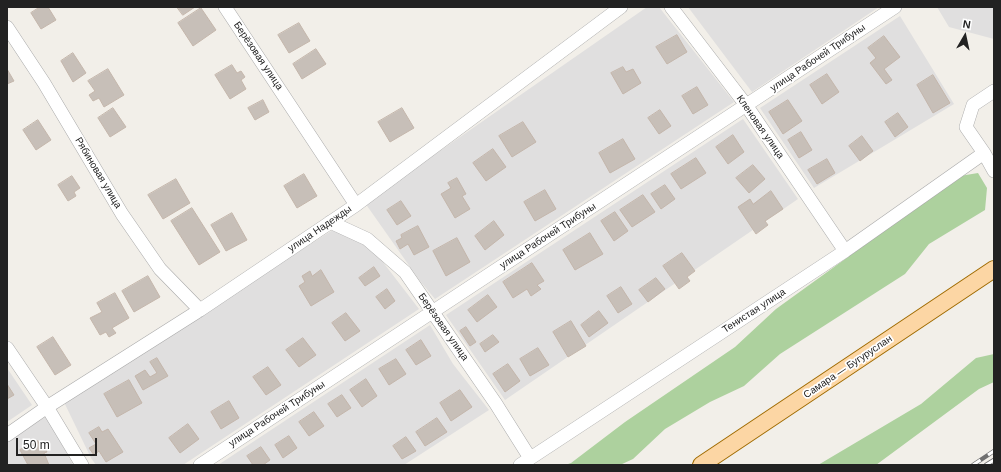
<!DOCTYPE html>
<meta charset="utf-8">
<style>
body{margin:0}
#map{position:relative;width:1001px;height:472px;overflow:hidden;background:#f2efe9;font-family:Arial,sans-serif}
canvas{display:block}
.frame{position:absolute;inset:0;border:8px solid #222;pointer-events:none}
.north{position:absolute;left:945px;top:16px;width:40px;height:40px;-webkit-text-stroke:3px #fff;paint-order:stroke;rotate:9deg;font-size:11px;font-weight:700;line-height:16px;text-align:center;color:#222}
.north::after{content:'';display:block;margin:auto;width:14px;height:18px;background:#222;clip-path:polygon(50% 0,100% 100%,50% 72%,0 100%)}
.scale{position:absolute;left:16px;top:438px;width:81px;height:18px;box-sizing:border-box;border:2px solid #222;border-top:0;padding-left:5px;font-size:12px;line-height:14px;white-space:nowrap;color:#222;-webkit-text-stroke:3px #fff;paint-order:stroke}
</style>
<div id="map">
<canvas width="1001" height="472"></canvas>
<div class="frame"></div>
<div class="north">N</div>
<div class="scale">50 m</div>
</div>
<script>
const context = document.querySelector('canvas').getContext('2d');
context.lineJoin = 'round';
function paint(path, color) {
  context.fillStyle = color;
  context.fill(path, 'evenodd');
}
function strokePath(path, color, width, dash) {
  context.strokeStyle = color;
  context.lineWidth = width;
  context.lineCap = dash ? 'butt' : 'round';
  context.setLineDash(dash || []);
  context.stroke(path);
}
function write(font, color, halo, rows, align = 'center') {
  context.font = font + ' Arial,sans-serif';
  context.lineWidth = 3.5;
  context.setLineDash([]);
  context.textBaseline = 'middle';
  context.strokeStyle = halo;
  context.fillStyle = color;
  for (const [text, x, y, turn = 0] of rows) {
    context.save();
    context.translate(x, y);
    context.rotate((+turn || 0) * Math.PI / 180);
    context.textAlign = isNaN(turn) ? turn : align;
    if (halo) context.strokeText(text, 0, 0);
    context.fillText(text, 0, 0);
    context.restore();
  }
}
paint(new Path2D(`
 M647 7H659L734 102 435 299 420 281 365 203Z
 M688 7H879L752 92Z
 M937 7H994V39L949 27Z
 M900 16 954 104 814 188 760 108Z
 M743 119 798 199 505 400 446 315Z
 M336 228 359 231 419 309 183 465H96L91 458 63 400Z
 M430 325 453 364 489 410 404 465H218Z
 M7 368 32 405 7 422Z
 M47 416 73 465H7V439Z`), '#e0dfdf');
paint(new Path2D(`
 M978 173 987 188 985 210 929 244 905 274 780 354 744 386 710 402 665 429 633 459 620 465H565L571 463 625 422 735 347 776 309 960 176Z
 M994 354V382L979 389 876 465H818L921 404 976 358Z`), '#add19e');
const building = new Path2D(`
 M40 7H48L56 20 41 29 31 13Z
 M177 7H195L183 15Z
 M201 8 216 30 193 46 178 23Z
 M299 23 310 41 289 53 278 35Z
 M677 35 687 52 667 64 656 47Z
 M884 36 900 57 884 69 892 80 886 84 870 63 876 58 868 48Z
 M316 49 326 64 302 79 293 64Z
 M73 53 86 73 73 82 61 61Z
 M232 65 237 73 241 71 245 77 241 80 246 89 230 99 215 75Z
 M623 67 626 72 633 69 641 83 623 94 611 73Z
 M7 69 14 81 7 84Z
 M108 69 124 95 104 107 99 98 93 101 89 95 95 91 88 81Z
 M827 74 839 92 822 104 810 85Z
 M933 75 950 103 933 113 917 85Z
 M697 87 708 105 693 114 682 96Z
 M263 100 269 112 255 120 248 108Z
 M788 100 802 121 783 134 769 112Z
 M113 108 126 127 110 137 98 118Z
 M402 108 414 128 390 142 378 122Z
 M660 110 671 126 659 134 648 118Z
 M898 113 908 127 895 137 885 122Z
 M38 120 51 140 36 150 23 130Z
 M523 122 536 142 512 157 499 136Z
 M801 132 812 150 799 158 788 140Z
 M733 135 744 152 728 164 716 147Z
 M862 136 873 151 860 161 849 146Z
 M623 139 635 159 610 173 599 153Z
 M493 149 506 167 486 181 473 163Z
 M696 158 706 173 681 189 671 174Z
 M827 159 835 173 817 184 808 170Z
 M753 165 765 179 749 193 736 178Z
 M304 174 317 196 297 208 284 186Z
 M72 176 80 188 74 192 76 196 68 201 58 185Z
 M457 178 466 194 462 196 470 209 455 218 441 194 451 188 448 183Z
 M176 179 190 203 163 219 148 195Z
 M665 185 675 199 661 209 651 194Z
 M545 190 556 209 535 221 524 202Z
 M771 191 783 209 765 221 768 225 756 234 738 207 750 199 753 204Z
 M643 195 655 212 632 227 620 210Z
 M401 201 411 216 397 225 387 210Z
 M192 208 220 252 199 265 171 221Z
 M615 212 628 231 614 241 601 221Z
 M232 213 247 240 226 251 211 225Z
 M494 221 504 235 485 250 475 236Z
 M418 226 429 247 414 255 408 244 400 249 396 241 402 238 401 235Z
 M590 233 603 254 575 270 563 250Z
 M457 238 470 262 446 276 433 251Z
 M682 253 695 271 687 277 690 281 679 289 663 266Z
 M532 263 544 281 537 285 541 289 531 296 527 289 513 298 503 282Z
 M374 267 380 276 365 286 359 278Z
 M321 270 334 292 311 306 299 286 305 282 302 276 310 271 312 276Z
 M148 276 160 297 134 312 122 291Z
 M656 278 665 289 648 302 639 290Z
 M621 287 632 304 618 313 607 296Z
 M387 289 395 301 385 309 376 297Z
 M115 293 129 318 112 328 116 333 109 337 106 332 100 335 90 318 102 312 97 303Z
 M488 295 497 307 477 322 468 310Z
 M599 311 608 323 589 337 581 325Z
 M346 313 360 331 345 341 332 323Z
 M571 321 586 346 568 357 553 332Z
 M466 327 476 342 470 346 460 331Z
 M493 335 499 342 485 352 480 344Z
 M53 337 71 365 55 375 37 347Z
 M303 338 316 355 299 367 286 350Z
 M421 340 431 356 416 365 406 350Z
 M538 348 549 365 530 376 520 359Z
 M157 358 168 376 143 390 135 376 145 370 150 377 157 373 150 362Z
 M396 359 406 374 389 385 379 369Z
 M508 364 520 381 505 392 493 374Z
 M268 367 281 385 266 395 253 377Z
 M366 379 377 396 362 407 350 390Z
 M129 380 142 403 117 417 104 394Z
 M7 384 14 395 7 399Z
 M460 390 472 407 451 421 440 403Z
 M342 395 351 408 337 417 328 404Z
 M229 401 239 418 221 429 211 412Z
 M314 412 324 426 309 436 299 422Z
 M437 418 447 432 425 446 416 432Z
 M188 424 199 439 180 453 169 438Z
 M99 427 102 432 108 429 123 452 106 462 99 451 94 455 89 448 96 444 89 433Z
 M289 436 297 448 283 458 275 445Z
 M406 437 416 451 402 459 393 446Z
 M38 441 39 444 42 442 47 452 44 453 49 465H28L20 450Z
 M261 447 270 460 263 465H253L247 456Z`);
paint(building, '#c7bfb8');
strokePath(building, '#c4b6ab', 1);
const minor = new Path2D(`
 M225 7 356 205
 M671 7 746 105 845 251
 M7 27 44 83 122 214 160 269 200 310
 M994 91 973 105 966 127 984 153 994 171
 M330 222 367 239 405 272 496 404 530 458
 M7 348 47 407 82 465
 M7 435 47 407 200 310 356 205 621 7
 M200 465 895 7
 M520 465 845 251 984 153`);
const major = new Path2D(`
 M701 465 994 269`);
strokePath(minor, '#a9a9a9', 14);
strokePath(major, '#a06b00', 18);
strokePath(minor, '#fff', 13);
strokePath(major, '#fcd6a4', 16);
const rail = new Path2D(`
 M973 465 994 451
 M986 465 994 460`);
strokePath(rail, '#707070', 4.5);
strokePath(rail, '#fff', 3, [9]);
write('10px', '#222', '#fff', [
 ["Берёзовая улица",258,56,56],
 ["улица Рабочей Трибуны",818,58,-34],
 ["Кленовая улица",760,127,55],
 ["Рябиновая улица",98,173,59],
 ["улица Надежды",320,229,-34],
 ["улица Рабочей Трибуны",548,236,-33],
 ["Тенистая улица",754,311,-33],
 ["Берёзовая улица",443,327,55],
 ["Самара — Бугуруслан",848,367,-34],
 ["улица Рабочей Трибуны",277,414,-33]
]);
</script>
